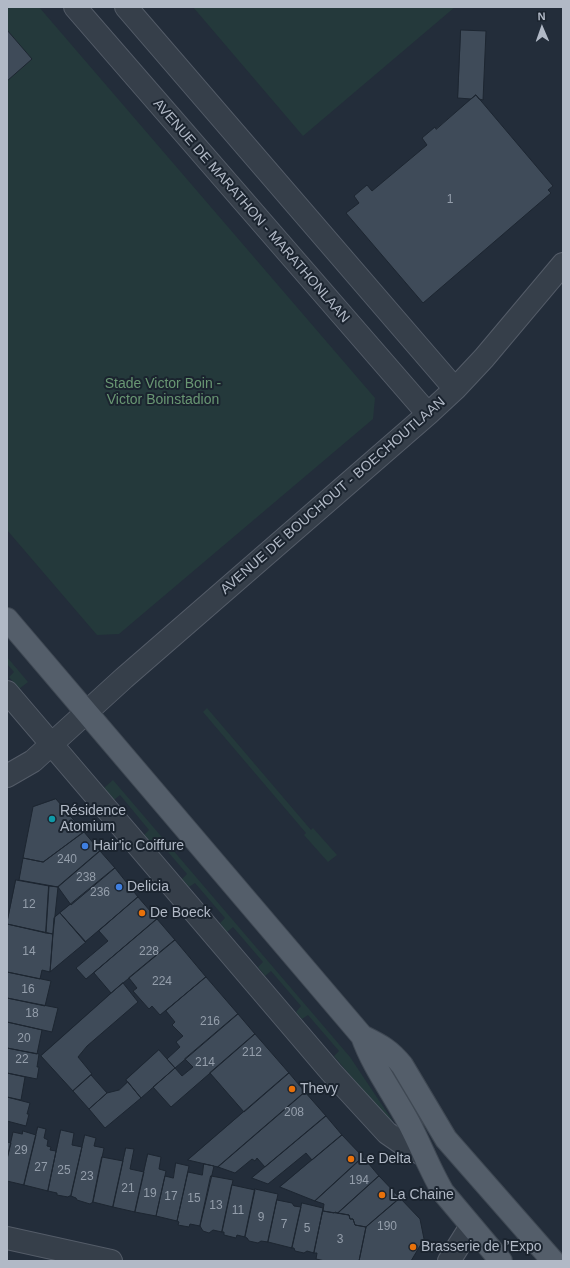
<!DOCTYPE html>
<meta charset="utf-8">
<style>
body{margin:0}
#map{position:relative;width:570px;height:1268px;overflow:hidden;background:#232d3a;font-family:Arial,sans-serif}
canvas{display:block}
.frame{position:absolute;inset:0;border:8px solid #b1b9c6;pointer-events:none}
.north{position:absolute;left:522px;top:8px;width:40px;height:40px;-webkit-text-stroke:3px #1b242f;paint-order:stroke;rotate:358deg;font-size:11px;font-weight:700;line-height:16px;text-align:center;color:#b1b9c6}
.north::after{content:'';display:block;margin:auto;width:14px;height:18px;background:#b1b9c6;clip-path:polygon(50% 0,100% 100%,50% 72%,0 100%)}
</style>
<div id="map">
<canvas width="570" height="1268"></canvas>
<div class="frame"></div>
<div class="north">N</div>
</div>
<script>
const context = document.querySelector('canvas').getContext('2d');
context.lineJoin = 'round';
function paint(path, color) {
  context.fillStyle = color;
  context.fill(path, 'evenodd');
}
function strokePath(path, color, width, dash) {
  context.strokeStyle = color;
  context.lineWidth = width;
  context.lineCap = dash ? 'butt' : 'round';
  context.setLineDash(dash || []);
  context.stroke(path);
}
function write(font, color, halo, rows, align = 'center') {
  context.font = font + ' Arial,sans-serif';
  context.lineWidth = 4;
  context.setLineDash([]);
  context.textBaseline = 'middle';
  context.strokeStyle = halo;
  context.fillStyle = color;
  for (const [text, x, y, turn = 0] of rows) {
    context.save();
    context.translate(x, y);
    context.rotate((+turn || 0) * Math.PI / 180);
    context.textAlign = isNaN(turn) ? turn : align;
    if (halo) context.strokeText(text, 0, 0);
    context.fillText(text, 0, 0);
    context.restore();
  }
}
paint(new Path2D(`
 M7 7H39L375 398 373 419 119 634 97 635 7 530Z
 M193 7H455L303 136Z
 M7 657 28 682 19 689 9 677 14 672 7 664Z
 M207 708 311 830 313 828 337 855 328 862 304 835 306 833 203 712Z
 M113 780 350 1057 392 1120 391 1122H389L334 1056 339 1051 308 1015 302 1019 296 1012 301 1006 271 971 265 976 258 967 263 962 233 927 227 932 220 923 225 918 195 883 189 887 182 879 187 874 156 838 150 842 144 835 149 830 120 795 114 800 104 788Z`), '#24393b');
const building = new Path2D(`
 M7 30 32 59 7 81Z
 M461 30 486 31 483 100 479 99 476 95 471 99 458 98Z
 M476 95 553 186 548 190 551 193 423 303 346 213 359 203 354 196 367 185 372 191 427 145 422 138 435 127 436 129Z
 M56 799 84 832 43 862 23 858 33 807Z
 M84 832 100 851 58 887 19 880 23 858 43 862Z
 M100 851 115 868 71 905 58 887Z
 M115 868 138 897 85 942 60 913Z
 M16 880 49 886 46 933 7 924Z
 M49 886 58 887 53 934 46 933Z
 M138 897 157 919 86 979 76 968 108 941 99 931Z
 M60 913 86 942 50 972 54 918Z
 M157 919 175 940 111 993 94 973Z
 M7 924 53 934 50 972 42 970 40 979 7 972Z
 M175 940 206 977 160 1015 152 1006 149 1009 133 991 137 988 129 978Z
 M7 972 51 981 45 1006 7 998Z
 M206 977 238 1014 175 1068 167 1059 180 1047 176 1042 183 1036 172 1025 175 1022 166 1011Z
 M123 983 138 1002 87 1046 78 1057 92 1074 73 1091 41 1056Z
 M7 998 58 1008 52 1032 7 1022Z
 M238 1014 255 1034 171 1107 153 1087 175 1068 182 1076 193 1067 185 1059Z
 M7 1022 42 1030 37 1054 7 1048Z
 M255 1034 289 1073 244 1112 210 1073Z
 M7 1048 39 1054 37 1067H39L37 1079 7 1073Z
 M159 1050 175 1068 141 1098 126 1080Z
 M7 1073 25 1077 21 1100 7 1097Z
 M289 1073 305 1092 218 1167 188 1160Z
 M91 1075 107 1093 89 1109 73 1091Z
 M128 1082 141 1098 105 1128 89 1109 107 1093 119 1090Z
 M305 1092 326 1116 265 1167 257 1158 255 1161 252 1159 235 1173 218 1167Z
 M7 1097 30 1103 27 1114H29L26 1126 7 1121Z
 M326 1116 342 1135 312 1160 306 1153 268 1184 252 1178Z
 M38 1127 46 1129 44 1138 48 1140 47 1146 51 1147 50 1150 56 1151 48 1191 24 1185Z
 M61 1130 74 1133 72 1145 82 1147 71 1196H69L68 1197 57 1195V1193L48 1191Z
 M23 1131 36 1135 24 1185 7 1181V1159L13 1132 22 1134Z
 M85 1135 96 1138 94 1146 104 1148 93 1202 90 1204 77 1200 76 1198 71 1196Z
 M342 1135 363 1157 315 1201 280 1187Z
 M7 1142 11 1143 7 1159Z
 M126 1148 134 1149 130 1169 144 1172 135 1212 113 1207Z
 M148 1154 161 1157 159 1169 166 1171 156 1216 135 1212Z
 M102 1157 123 1161 113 1207 93 1202Z
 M363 1157 379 1176 338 1213 335 1212 334 1213 323 1211 324 1204 315 1201Z
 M176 1163 189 1166 177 1221 156 1216 165 1176 173 1178Z
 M204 1164 214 1166 200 1226 190 1224 189 1227 178 1225 179 1222 177 1221 188 1172 202 1175Z
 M211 1176 233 1180 222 1232 213 1230 209 1233 203 1231 200 1226Z
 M379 1176 400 1198 366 1227 355 1225 353 1219H350L349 1215 338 1213Z
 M232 1185 255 1190 245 1237 237 1235 236 1238 224 1235V1232H222Z
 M255 1189 278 1194 268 1242 261 1241 258 1243 249 1241 247 1238 245 1237Z
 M400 1198 420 1219 424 1239 411 1261H359L366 1227Z
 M277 1200 292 1203 294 1206 301 1207 292 1248 268 1242Z
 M302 1203 323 1208 314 1253 307 1251 304 1253 295 1251 294 1248H292Z
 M323 1211 349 1215 350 1219H353L355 1225 366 1227 359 1261H325L316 1259 317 1253H314Z`);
paint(building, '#3f4b59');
strokePath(building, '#1d2631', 1);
const street = new Path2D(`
 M75 7 428 414
 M126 7 455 389
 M7 692 331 1072 387 1133 403 1144 424 1155
 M7 776 33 761 124 678 428 414 455 389 484 358 563 264
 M7 1238 111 1261
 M449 1261 471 1226`);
const primary = new Path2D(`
 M7 619 362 1036C373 1067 393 1093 409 1123 421 1146 430 1170 443 1192L501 1261
 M362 1036C380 1045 389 1049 402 1065L446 1139 553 1261`);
strokePath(street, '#545c68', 24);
strokePath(primary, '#3f4853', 24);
strokePath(street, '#363f4a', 22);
strokePath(primary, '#545e6a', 22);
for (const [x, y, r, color] of [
 [52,819,4,"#0f9aa8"],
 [85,846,4,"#3f7fe0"],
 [119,887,4,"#3f7fe0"],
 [142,913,4,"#e8710a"],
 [292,1089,4,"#e8710a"],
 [351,1159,4,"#e8710a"],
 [382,1195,4,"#e8710a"],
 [413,1247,4,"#e8710a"]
]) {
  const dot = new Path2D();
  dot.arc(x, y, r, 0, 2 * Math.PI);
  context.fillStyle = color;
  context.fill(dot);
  strokePath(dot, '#1b242f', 1.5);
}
write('12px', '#949eab', null, [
 ["1",450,200],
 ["240",67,860],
 ["238",86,878],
 ["236",100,893],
 ["12",29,905],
 ["14",29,952],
 ["228",149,952],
 ["224",162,982],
 ["16",28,990],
 ["18",32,1014],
 ["216",210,1022],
 ["20",24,1039],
 ["212",252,1053],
 ["22",22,1060],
 ["214",205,1063],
 ["208",294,1113],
 ["29",21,1151],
 ["27",41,1168],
 ["25",64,1171],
 ["23",87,1177],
 ["194",359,1181],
 ["21",128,1189],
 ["19",150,1194],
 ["17",171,1197],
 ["15",194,1199],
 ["13",216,1206],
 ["11",238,1211],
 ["9",261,1218],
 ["7",284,1225],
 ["190",387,1227],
 ["5",307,1229],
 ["3",340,1240]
]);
write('14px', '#b1b9c6', '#1b242f', [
 ["AVENUE DE MARATHON - MARATHONLAAN",251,211,49],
 ["AVENUE DE BOUCHOUT - BOECHOUTLAAN",333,496,-41]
]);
write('14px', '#699773', '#1b242f', [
 ["Stade Victor Boin -",163,384],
 ["Victor Boinstadion",163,400]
]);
write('14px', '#b1b9c6', '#1b242f', [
 ["Résidence",60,811],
 ["Atomium",60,827],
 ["Hair'ic Coiffure",93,846],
 ["Delicia",127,887],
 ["De Boeck",150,913],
 ["Thevy",300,1089],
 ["Le Delta",359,1159],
 ["La Chaine",390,1195],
 ["Brasserie de l’Expo",421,1247]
], 'left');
</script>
